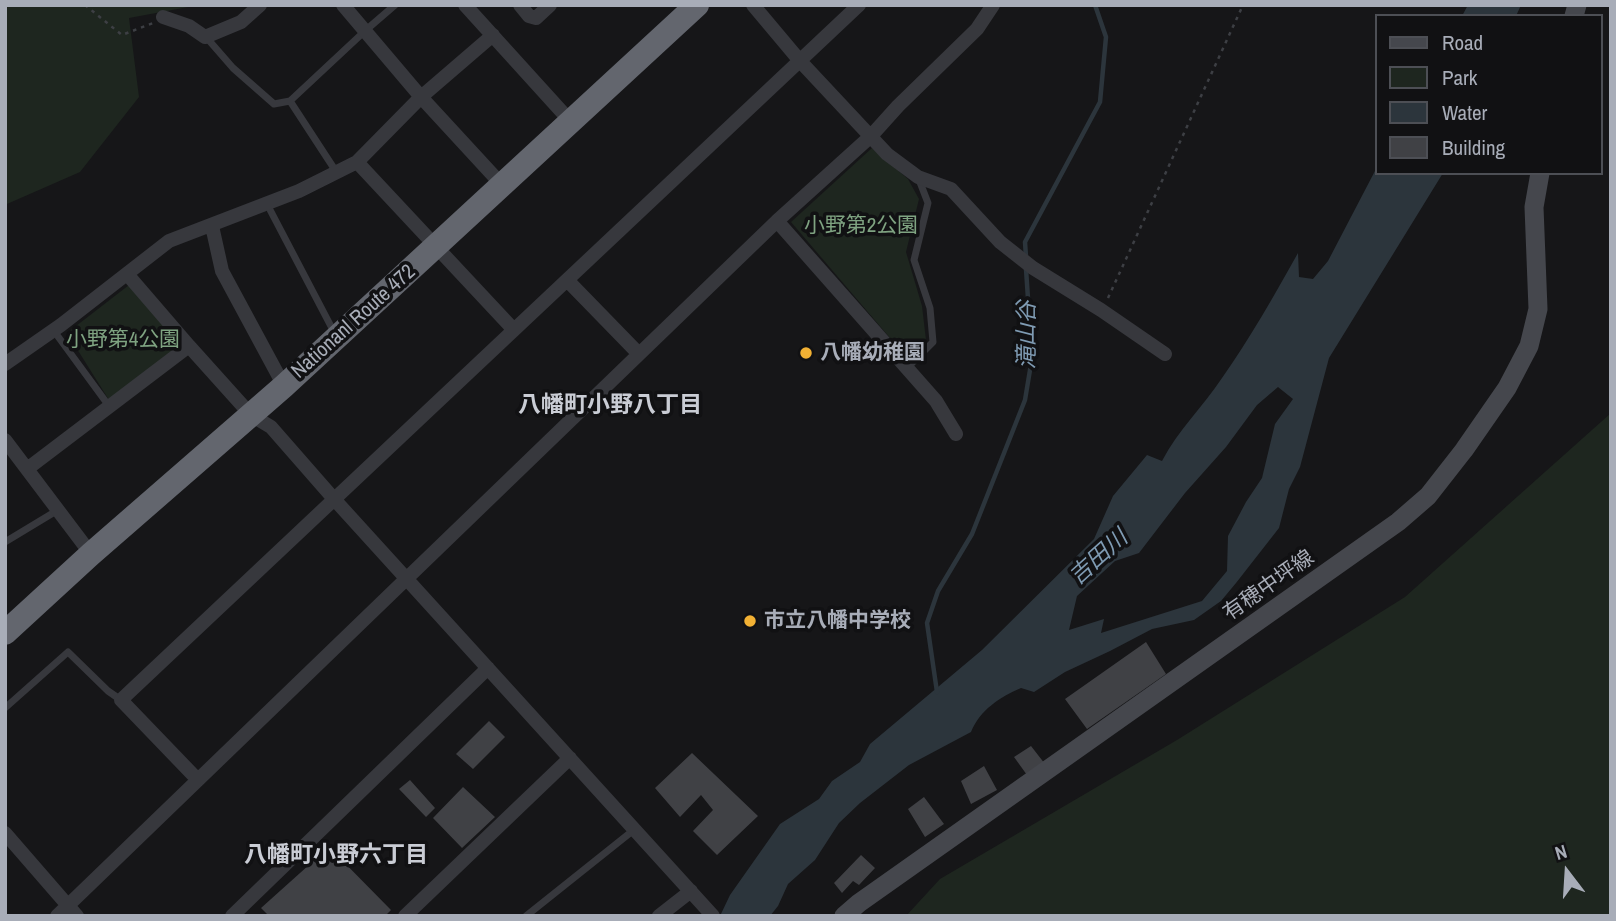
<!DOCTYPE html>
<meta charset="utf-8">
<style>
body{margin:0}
#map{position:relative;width:1616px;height:921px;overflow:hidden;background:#161618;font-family:"Archivo Narrow",sans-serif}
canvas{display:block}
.frame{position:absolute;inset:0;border:7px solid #a8adb8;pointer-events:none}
.legend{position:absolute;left:1375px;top:14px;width:228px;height:161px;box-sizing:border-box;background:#111113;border:2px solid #4d4f55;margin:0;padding:9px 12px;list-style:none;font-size:21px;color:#a8adb8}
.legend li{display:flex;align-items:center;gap:14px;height:35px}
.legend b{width:35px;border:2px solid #4d4f55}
.north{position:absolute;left:1532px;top:837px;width:70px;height:70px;-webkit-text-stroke:5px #111113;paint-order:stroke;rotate:343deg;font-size:19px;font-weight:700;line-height:28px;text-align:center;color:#a8adb8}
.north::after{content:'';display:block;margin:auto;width:24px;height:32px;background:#a8adb8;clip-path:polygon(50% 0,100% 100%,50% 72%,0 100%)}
</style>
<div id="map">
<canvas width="1616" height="921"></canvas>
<div class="frame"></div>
<ul class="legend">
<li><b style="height:9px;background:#45474d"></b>Road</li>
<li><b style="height:19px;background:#1e261f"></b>Park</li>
<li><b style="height:19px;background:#2c353c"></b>Water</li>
<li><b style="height:19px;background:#404145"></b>Building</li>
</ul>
<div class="north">N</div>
</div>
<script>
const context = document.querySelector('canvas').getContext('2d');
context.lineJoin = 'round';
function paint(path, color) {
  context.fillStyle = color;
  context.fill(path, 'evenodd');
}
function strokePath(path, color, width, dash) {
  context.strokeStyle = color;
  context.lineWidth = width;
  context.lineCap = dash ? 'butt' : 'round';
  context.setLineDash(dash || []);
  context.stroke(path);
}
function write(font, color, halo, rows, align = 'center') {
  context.font = font + ' "Archivo Narrow","Noto Sans JP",sans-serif';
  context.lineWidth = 7;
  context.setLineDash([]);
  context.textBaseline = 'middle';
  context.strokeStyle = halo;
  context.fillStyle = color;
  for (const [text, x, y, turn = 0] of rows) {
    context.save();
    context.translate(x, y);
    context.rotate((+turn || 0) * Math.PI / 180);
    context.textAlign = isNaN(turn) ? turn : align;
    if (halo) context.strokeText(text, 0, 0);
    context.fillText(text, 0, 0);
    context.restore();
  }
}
paint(new Path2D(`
 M5 5H199L129 18 139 97 80 172 7 204 5 203Z
 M872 148 908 179 919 199 906 252 922 306 926 340 908 359 791 222Z
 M129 285 180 345 109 400 67 333Z
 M1611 413V916H906L940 879 1177 740 1405 597Z`), '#1e261f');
paint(new Path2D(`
 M1468 5H1521L1516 16H1462Z
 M1376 169V173H1443L1329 358 1300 467 1289 489 1279 528 1236 583 1221 601 1194 620 1152 629 1110 651 1065 672 1034 692 1021 688C1000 697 980 710 971 732L909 765 860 803 839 823 815 860 788 884 778 906 770 916H720L730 895 780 824 819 799 832 781 860 762 870 744 982 650 1094 539 1113 496 1147 455 1162 461C1178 430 1203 407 1222 378 1250 338 1274 296 1298 253L1299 277 1313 279 1328 261ZM1278 387 1293 399 1275 424 1262 478 1246 502 1228 536 1227 571 1202 601 1101 633 1104 619 1069 630 1077 596 1115 561 1139 553 1185 493 1226 447 1257 405Z`), '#2c353c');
strokePath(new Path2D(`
 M1026 257 1025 242 1100 102 1106 37 1095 5
 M937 692 927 623 938 591 972 534 1025 400 1032 358 1026 269`), '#2c353c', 4.5);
paint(new Path2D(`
 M1146 642 1166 674 1087 729 1065 699Z
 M489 721 505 737 473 769 456 754Z
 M1031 746 1045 764 1027 775 1014 757Z
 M692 753 758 816 717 855 693 831 713 810 701 795 680 817 655 788Z
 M984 766 997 790 971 804 961 781Z
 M410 780 435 808 426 817 399 789Z
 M463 787 495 817 462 848 433 818Z
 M924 797 944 824 925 837 908 809Z
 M329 847 391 910 385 916H269L261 908Z
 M861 855 875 868 859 885 853 881 842 893 834 883Z`), '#404145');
strokePath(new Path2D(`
 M85 5 122 35 153 23
 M1108 298 1243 5`), '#3d3f44', 2.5, [3.5, 5]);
strokePath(new Path2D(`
 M206 37 233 68 274 104 290 101 337 173
 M290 101 366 30 395 5
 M267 204 335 334
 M54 331 109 406
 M907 368 933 342 930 308 914 260 928 203 918 177
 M5 542 58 510
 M5 708 68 652 108 691 121 700
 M526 916 635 829`), '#37383d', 7);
strokePath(new Path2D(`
 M343 5 421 97 503 186
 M465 5 572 123
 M520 5 529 16 536 18 550 5
 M753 5 800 61 887 154 918 177 951 189 1000 242 1033 268 1101 310 1165 354
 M163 17 189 26 205 37 241 22 260 5
 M357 162 514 330
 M777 221 936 401 956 434
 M212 226 222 271 284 386
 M567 280 639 354
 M189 346 251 415 271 427 334 499 713 916
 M5 364 61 325 169 241 299 191 357 162 421 97 493 35
 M5 440 91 554
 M27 469 189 346 127 274
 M197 779 121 700 859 5
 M5 833 77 916
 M57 916 777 221 871 136 898 106 977 29 993 5
 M232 916 488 668
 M405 916 570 758
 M659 916 691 891`), '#37383d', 14);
strokePath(new Path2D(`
 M1574 16 1577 5
 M844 916 859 903 1398 522 1428 496 1464 450 1507 388 1529 346 1538 309 1534 207 1540 173`), '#45474d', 19);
strokePath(new Path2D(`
 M5 633 91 554 284 386 697 5`), '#63666e', 24);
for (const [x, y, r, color] of [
 [806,353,7,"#f2b134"],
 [750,621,7,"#f2b134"]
]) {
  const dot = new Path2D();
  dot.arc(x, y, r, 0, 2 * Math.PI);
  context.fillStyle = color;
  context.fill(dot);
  strokePath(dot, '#111113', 2.5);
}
write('21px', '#7fa381', '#111113', [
 ["小野第2公園",861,226],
 ["小野第4公園",123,340]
]);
write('21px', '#a8adb8', '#111113', [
 ["Nationanl Route 472",354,322,-42],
 ["有穂中坪線",1269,586,-35]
]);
write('bold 21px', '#a8adb8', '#111113', [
 ["八幡幼稚園",820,353],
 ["市立八幡中学校",764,621]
], 'left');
write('italic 23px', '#7f9bb3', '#111113', [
 ["滝山谷",1028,335,-90],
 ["吉田川",1099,558,-42]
]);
write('bold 23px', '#c9ccd4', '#111113', [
 ["八幡町小野八丁目",610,406],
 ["八幡町小野六丁目",336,856]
]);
</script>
